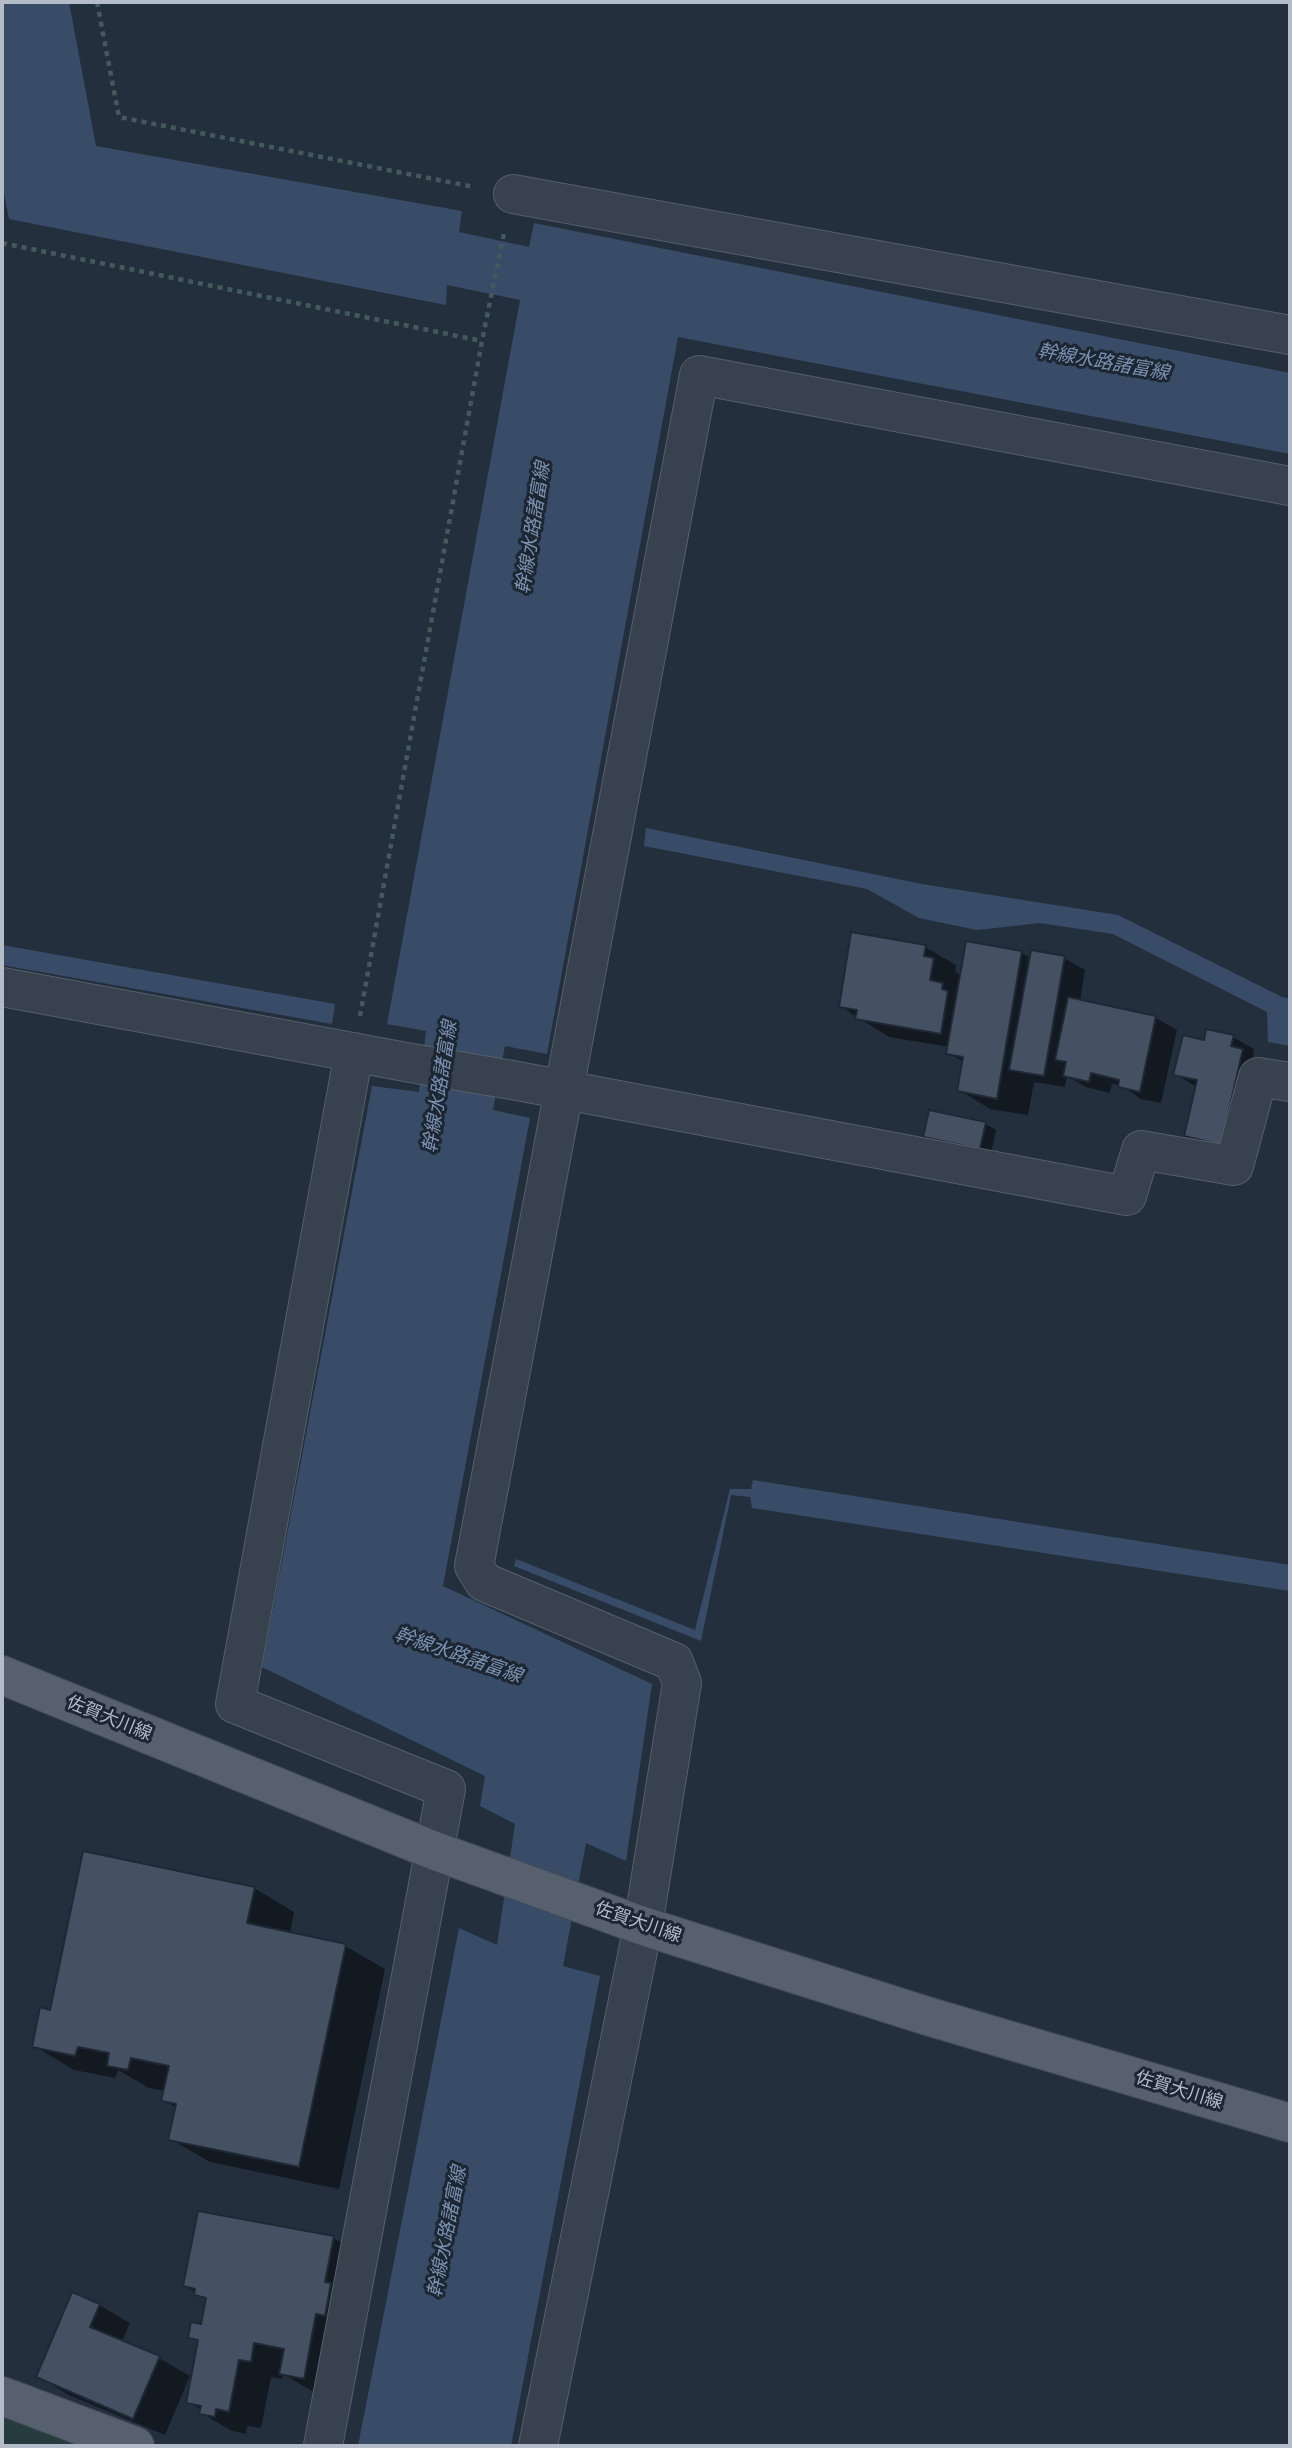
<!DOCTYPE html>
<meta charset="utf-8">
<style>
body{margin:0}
#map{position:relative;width:1292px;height:2448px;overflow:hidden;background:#242f3e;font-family:"DejaVu Sans",sans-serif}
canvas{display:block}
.frame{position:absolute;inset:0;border:4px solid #b4bcc9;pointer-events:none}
</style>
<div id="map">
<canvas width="1292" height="2448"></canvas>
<div class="frame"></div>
</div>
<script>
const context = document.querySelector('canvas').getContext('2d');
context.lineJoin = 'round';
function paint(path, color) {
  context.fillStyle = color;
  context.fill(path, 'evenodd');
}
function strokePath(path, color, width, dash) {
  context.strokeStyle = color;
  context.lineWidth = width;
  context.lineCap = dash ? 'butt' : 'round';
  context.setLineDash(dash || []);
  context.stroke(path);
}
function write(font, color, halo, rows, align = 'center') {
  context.font = font + ' "DejaVu Sans","Noto Sans JP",sans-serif';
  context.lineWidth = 6;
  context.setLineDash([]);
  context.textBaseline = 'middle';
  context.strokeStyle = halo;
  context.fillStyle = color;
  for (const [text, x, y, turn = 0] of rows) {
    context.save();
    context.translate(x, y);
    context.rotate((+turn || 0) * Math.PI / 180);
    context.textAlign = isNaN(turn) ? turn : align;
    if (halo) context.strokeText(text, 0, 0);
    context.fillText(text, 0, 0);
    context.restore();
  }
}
paint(new Path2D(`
 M2 2416 79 2446H2Z`), '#263c3f');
paint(new Path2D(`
 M2 2H69L96 146 462 211 459 232 529 247 534 223 1290 373V454L678 337 547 1054 505 1046 493 1110 530 1118 443 1586 652 1684 626 1861 586 1843 563 1966 600 1976 511 2446H358L459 1928 497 1945 515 1824 480 1806 485 1776 262 1667 372 1086 419 1092 426 1031 387 1024 520 300 447 285 446 305 9 219 2 182Z
 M646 828 922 884 1118 915 1282 997 1290 999V1046L1268 1042 1267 1012 1113 934 1040 923 977 930 919 918 867 889 644 846Z
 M2 945 335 1004 332 1024 2 965Z
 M753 1480 1290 1565V1591L752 1508 750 1497 731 1495 701 1641 514 1566 516 1559 695 1630 730 1489H751Z`), '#394c67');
paint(new Path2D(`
 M925 947 956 965 955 972 962 976 1022 953 1031 958H1064L1085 970 1080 1001 1156 1018 1177 1030 1161 1103 1141 1099 1120 1085 1112 1084 1110 1093 1086 1087 1067 1076 1065 1087 1034 1082 1028 1115 990 1109 959 1090 964 1062 948 1053 949 1047 889 1037 840 1006Z
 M1233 1037 1254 1049 1253 1057 1264 1063 1207 1148 1186 1135 1197 1087 1175 1074 1205 1042Z
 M986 1124 996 1130 991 1154 935 1142 925 1136Z
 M254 1888 294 1912 290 1934 345 1946 385 1969 339 2189 210 2162 170 2139 177 2108 163 2100 165 2091 149 2088 118 2070 115 2078 74 2070 34 2046 51 2012Z
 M333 2238 364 2256 335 2395 312 2391 283 2374 282 2379 271 2377 261 2428 247 2426 246 2434 232 2431 201 2413 202 2410 188 2402 200 2342 190 2337 203 2326 208 2301 185 2286Z
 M99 2305 130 2323 122 2342 159 2358 190 2376 165 2435 69 2395 38 2377Z`), '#0007');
const building = new Path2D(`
 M851 932 926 945 924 956 934 958 930 980 943 983 942 989 948 991 941 1034 855 1019 857 1010 839 1007Z
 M966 941 1022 951 997 1099 957 1091 963 1057 946 1054Z
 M1031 950 1065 956 1044 1076 1009 1070Z
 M1068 997 1156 1016 1140 1092 1118 1087 1119 1080 1091 1073 1089 1082 1063 1076 1066 1062 1055 1060Z
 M1206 1029 1234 1035 1231 1046 1243 1049 1221 1145 1184 1136 1197 1080 1173 1075 1183 1035 1204 1040Z
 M929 1110 986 1122 980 1149 923 1137Z
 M83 1851 255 1887 247 1923 346 1944 299 2167 168 2140 176 2104 161 2101 169 2066 131 2058 128 2070 107 2066 109 2053 78 2047 75 2056 32 2047 40 2007 50 2010Z
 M198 2211 334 2236 325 2282 331 2283 325 2316 316 2314 304 2379 279 2374 284 2349 254 2343 251 2362 239 2360 229 2412 216 2409 215 2417 199 2414 201 2406 186 2403 198 2340 188 2338 191 2322 201 2324 206 2298 194 2295 195 2289 183 2286Z
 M72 2292 100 2304 90 2327 160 2356 133 2419 36 2377Z`);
paint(building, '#455162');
strokePath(building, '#1f2835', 2);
const street = new Path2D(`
 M513 194 1290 335
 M2 987 411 1063 512 1080 1127 1196 1141 1150 1234 1166 1258 1077 1290 1082
 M323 2446 446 1789 235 1704 354 1052
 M538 2446 643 1926 682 1683 674 1662 484 1582 474 1566 699 375 1290 486`);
const primary = new Path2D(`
 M2 1675 435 1851 643 1926 927 2016 1290 2123
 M2 2396 135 2446`);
strokePath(street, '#565f6c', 40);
strokePath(primary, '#414a57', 40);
strokePath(new Path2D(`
 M97 2 119 117 474 187
 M2 243 482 341
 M360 1016 482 341 504 233`), '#44595c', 4.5, [5, 5]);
strokePath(street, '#38414e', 38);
strokePath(primary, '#56606e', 38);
write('18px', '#b4bcc9', '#1d2633', [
 ["佐賀大川線",109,1719,22],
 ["佐賀大川線",638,1923,19],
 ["佐賀大川線",1179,2091,17]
]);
write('italic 19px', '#7c92b1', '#1d2633', [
 ["幹線水路諸富線",1103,363,10],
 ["幹線水路諸富線",534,528,-81],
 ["幹線水路諸富線",441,1087,-81],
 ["幹線水路諸富線",458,1656,19],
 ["幹線水路諸富線",448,2232,-79]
]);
</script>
